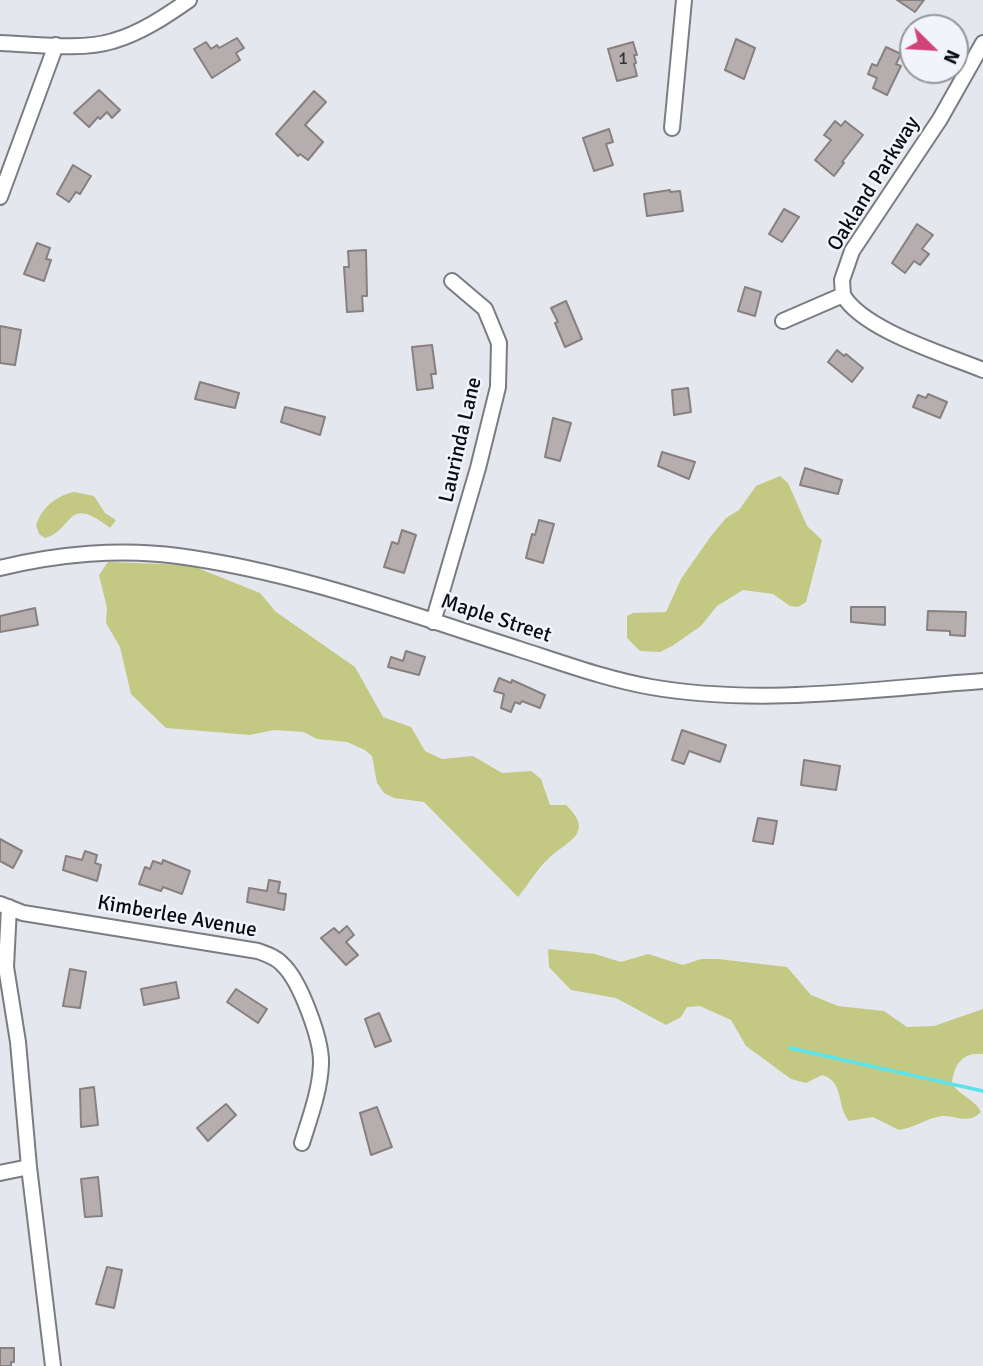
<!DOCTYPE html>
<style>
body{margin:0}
#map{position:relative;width:983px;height:1366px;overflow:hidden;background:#e4e7ee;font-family:Signika,sans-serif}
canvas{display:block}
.north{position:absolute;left:899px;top:14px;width:70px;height:70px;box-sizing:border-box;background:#f2f4fb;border:2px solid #96979d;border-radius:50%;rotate:114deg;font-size:19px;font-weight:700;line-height:28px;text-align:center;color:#0c0c0f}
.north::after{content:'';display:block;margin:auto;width:24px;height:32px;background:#d04478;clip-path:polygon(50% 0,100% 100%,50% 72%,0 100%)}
</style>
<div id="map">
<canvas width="983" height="1366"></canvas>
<div class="north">N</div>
</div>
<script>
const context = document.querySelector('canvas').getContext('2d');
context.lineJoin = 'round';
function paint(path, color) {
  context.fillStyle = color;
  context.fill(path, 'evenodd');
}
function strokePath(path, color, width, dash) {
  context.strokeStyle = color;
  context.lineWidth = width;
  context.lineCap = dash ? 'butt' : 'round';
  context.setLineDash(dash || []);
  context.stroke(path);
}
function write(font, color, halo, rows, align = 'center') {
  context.font = font + ' Signika,sans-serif';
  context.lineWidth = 5;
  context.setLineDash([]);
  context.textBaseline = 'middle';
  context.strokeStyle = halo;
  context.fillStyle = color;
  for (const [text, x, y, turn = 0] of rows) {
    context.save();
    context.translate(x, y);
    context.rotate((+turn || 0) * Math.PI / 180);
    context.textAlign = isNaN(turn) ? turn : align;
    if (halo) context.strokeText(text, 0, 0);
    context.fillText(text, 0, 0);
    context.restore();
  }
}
paint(new Path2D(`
 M780 476 788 483 807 526 822 540 806 602 798 607 790 606 773 594 743 590 717 606 701 626 672 646 660 652 640 651 627 638V616L633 613 666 612 681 579 711 536 726 518 739 510 756 486Z
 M74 492 94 496 105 513 116 520 110 528C66 493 74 530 45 538L39 534 36 525C42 507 56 496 74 492Z
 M108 562 190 565 260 593 276 612 355 667 383 717 411 727 425 751 442 759 473 756 502 773 531 771 541 779 550 805H566C595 833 569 840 549 858 537 869 528 885 518 897L424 802 394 798 384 793 377 783 372 756 365 750 347 742 317 739 304 732 274 730 250 735 166 728 131 694 120 647 106 623 107 608 99 575Z
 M548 949 595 954 621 962 648 954 683 965 701 959H718L787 967 811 995 838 1006 884 1011 907 1027 934 1026 983 1009V1054C963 1052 954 1064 952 1083 959 1096 975 1099 981 1112 966 1127 954 1112 937 1117 924 1120 913 1128 899 1130L873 1117 849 1121C836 1106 845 1082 822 1075L806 1083 791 1079 746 1046 731 1020 700 1006 687 1007 681 1017 666 1025 616 998 571 990 549 967Z`), '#c3c982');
strokePath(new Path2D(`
 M790 1048 983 1091`), '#5be2eb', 3.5);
const building = new Path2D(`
 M897 0H924L915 12Z
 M237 38 244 48 236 53 240 60 212 78 194 49 206 42 211 49 217 45 219 48Z
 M736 39 755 48 744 79 725 70Z
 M633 42 637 55H634L636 63 634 64 637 76 617 81 608 49Z
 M886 47 901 54 896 64 901 66 887 95 873 88 877 78 868 74 872 64 877 66Z
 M99 90 120 110 112 118 107 112 100 119 98 117 89 127 74 113Z
 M314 91 326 102 305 125 323 142 308 160 300 154 298 156 276 134Z
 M835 121 841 126 845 121 863 135 842 162 844 163 834 176 815 160 831 140 824 135Z
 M609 129 613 142 606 144 613 165 594 171 583 138Z
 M73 165 91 176 80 194 76 192 69 202 57 194Z
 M670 190V192L680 191 683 211 647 216 644 194Z
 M784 209 799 217 782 242 769 234Z
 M917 224 933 235 922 249 929 254 920 265 914 261 905 273 892 263Z
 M37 243 50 248 46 259 51 260 44 281 24 274Z
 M366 250 367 296H362L363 311 347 312 344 267H349L348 251Z
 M745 287 761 292 755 316 738 311Z
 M566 301 582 339 565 347 555 323 558 322 551 308Z
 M0 326 21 330 15 365 0 363Z
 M432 345 436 374H431L433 388 417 390 412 347Z
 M837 350 844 356 846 354 863 368 852 382 828 362Z
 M200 382 239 393 235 408 195 399Z
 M688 388 691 412 674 415 672 390Z
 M928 394 947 402 940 418 913 407 918 395 926 398Z
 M285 407 325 417 320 435 281 422Z
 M553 418 571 423 560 461 545 457Z
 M662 452 695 462 689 479 658 466Z
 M805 468 842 480 838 494 800 485Z
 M539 520 554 524 543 563 526 558 532 534 535 535Z
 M402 530 416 535 404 573 384 567 392 542 398 544Z
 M851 607H885V625L851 622Z
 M35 608 38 625 0 632V616Z
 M928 611 966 612 965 636 950 635V631L927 630Z
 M406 651 425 657 419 675 388 667 391 657 403 661Z
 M499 678 511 683 512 680 545 695 540 708 522 701 520 704 515 702 511 712 501 708 504 694 494 691Z
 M682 730 726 745 720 762 689 751 684 764 672 760Z
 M804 760 840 766 836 790 801 785Z
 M758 818 777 821 773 844 753 841Z
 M0 839 22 851 13 868 0 861Z
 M85 851 97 855 95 863 101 865 97 881 63 870 66 856 82 860Z
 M163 860 190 871 182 894 163 887 161 891 139 884 145 867 150 869 153 861 162 864Z
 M269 880 280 882 278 893 286 894 284 910 247 902 249 888 267 891Z
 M347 926 354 935 346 942 358 955 346 965 321 938 334 928 339 933Z
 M70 969 86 972 80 1008 63 1006Z
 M176 982 179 998 144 1005 141 989Z
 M236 989 267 1009 258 1023 227 1002Z
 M379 1013 391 1041 375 1047 365 1019Z
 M94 1087 98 1125 81 1127 80 1089Z
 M226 1104 236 1115 208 1141 197 1128Z
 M377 1107 392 1147 371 1155 360 1113Z
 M98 1177 102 1216 85 1217 81 1179Z
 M107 1267 122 1270 114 1308 96 1304Z
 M0 1348H14V1362H11V1366H0Z`);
paint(building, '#b6aeae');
strokePath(building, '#87807f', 2);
const minor = new Path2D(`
 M0 43C34 44 81 51 113 41 141 33 166 16 189 0
 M672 128 684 0
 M0 197 56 45
 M843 295C863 330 944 354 983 370
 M783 321 843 295 842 280 852 251 940 119 983 43
 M0 568C57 554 121 548 178 556 296 572 407 613 519 649 563 663 606 679 651 687 760 706 874 689 983 681
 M433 622 478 468 498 387 499 343 485 309 452 281
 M0 904 23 913 258 951C266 954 276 957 282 964 300 980 322 1040 321 1064 320 1091 310 1117 302 1143
 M9 907 6 967 18 1042 29 1167 53 1366
 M0 1173 29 1167`);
strokePath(minor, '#7a7c82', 18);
strokePath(minor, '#fff', 14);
write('18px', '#363437', null, [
 ["1",623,59]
]);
write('21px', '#0c0c0f', '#f2f4fb', [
 ["Oakland Parkway",874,184,-58],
 ["Laurinda Lane",461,440,-77],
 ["Maple Street",496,619,18],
 ["Kimberlee Avenue",177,917,10]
]);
</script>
